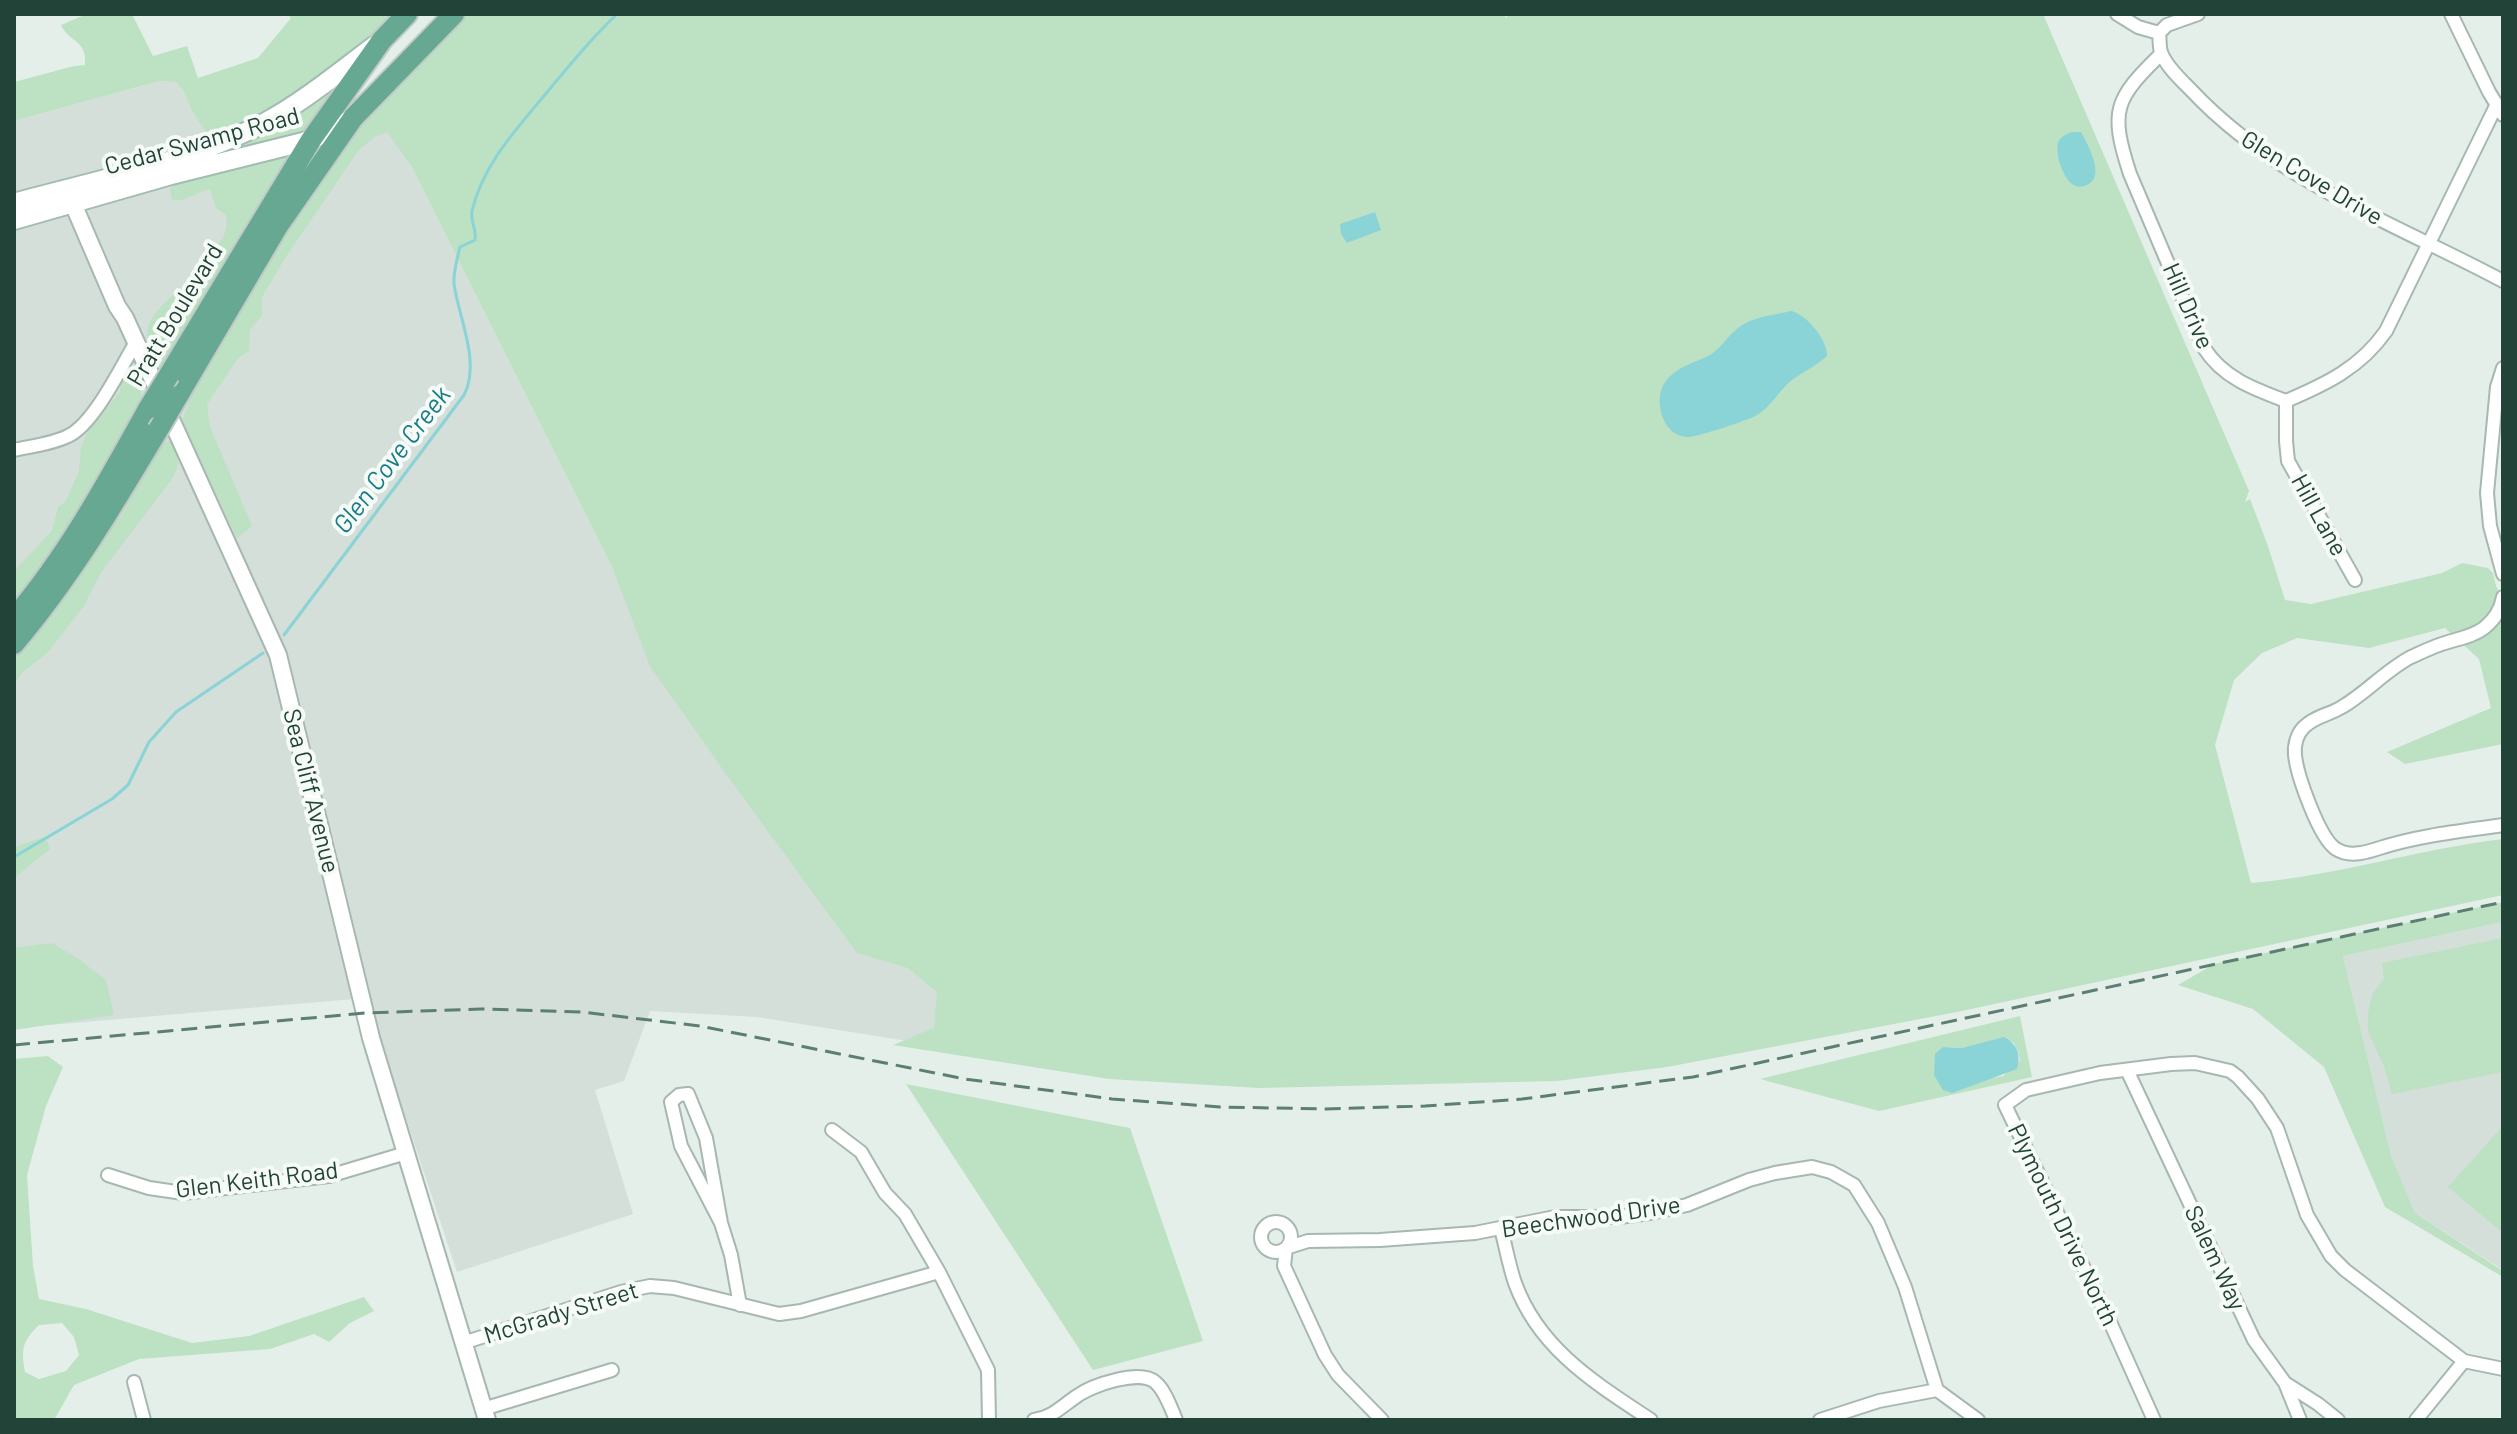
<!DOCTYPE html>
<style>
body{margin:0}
#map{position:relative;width:2517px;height:1434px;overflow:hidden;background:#e5efea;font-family:Barlow,sans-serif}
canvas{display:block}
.frame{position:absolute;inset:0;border:16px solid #224337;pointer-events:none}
</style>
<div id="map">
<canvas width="2517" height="1434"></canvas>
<div class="frame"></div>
</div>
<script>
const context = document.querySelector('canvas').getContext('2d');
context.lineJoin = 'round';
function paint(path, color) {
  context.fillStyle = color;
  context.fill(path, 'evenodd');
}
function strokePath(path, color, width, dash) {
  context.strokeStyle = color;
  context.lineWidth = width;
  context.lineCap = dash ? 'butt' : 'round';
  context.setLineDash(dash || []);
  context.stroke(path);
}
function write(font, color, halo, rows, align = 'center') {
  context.font = font + ' Barlow,sans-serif';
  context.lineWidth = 8;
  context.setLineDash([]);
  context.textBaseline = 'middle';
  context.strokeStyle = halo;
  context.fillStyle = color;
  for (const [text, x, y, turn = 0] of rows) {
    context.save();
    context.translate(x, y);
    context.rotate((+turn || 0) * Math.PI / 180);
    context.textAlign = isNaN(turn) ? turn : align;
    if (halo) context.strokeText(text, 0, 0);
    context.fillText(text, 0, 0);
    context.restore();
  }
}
paint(new Path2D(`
 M159 81 176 82 183 90 192 111 213 144 390 122 645 633 967 949 970 1051 757 1017 650 1011 624 1081 595 1090 633 1214 457 1272 366 998 14 1028V121Z
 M2503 922V1270L2415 1213 2391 1155 2343 956Z`), '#d3dfd8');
paint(new Path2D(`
 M87 14H132L153 56 187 46 198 78 258 58 291 18 287 14H405L167 369H160C153 363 152 356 149 348 139 319 169 299 188 283 198 275 204 264 211 253 222 240 229 233 226 215L216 208 210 189C197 191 185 203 172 200L170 190 173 183 213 144 192 111 183 90 176 82 159 81 14 121V82L74 66 85 65C87 39 69 43 61 25Z
 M460 14H1504L1506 18 1509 14H2043L2249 491 2245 502 2250 499 2268 546 2285 600 2311 604 2442 573 2462 563 2488 568 2493 573 2496 586 2503 599V744L2405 764 2387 752 2491 708 2479 659 2445 628 2369 648 2297 638 2262 653 2234 680 2215 745 2251 883C2336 876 2418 849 2503 839V895L1957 1012 1667 1067 1557 1081 1259 1088 1109 1079 893 1045 934 1028 937 992 908 968 857 953 726 774 650 666 613 569 411 165 387 132 376 136 358 151 285 258 262 297V315L250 330 249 351 238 358 207 404 210 427 252 526 237 538 182 420 201 373 283 236 341 149 400 77Z
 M128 367 135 368 139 372 142 380 141 402 107 476 83 502 63 541 25 587 14 606V571L52 531 58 507 65 502 79 472 81 446 87 433 120 392V376Z
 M172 440C180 455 180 464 172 479L102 571 83 607 48 652 23 672 14 684V651L36 628 45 623 54 604 67 588 74 586C79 568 92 547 104 532 109 525 117 522 122 515 136 494 147 447 172 440Z
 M45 837 50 849 14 878V847Z
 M2503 902V922L2343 956 2391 1155 2415 1213 2503 1271V1277L2385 1207 2324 1067 2253 1009 2178 985 2214 964Z
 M2503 938V1072L2392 1094 2384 1066 2368 1032V1012L2373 993 2384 979 2382 963Z
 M52 943 77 958 106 980 114 1015 14 1030V948Z
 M2020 1016 2032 1077 1879 1111 1760 1079ZM2013 1042 2018 1051 2020 1060 2003 1076 1991 1078 1944 1047 1962 1048Z
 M48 1056 63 1067 46 1106 27 1175 33 1266 39 1299 86 1309 192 1343 249 1336 364 1297 374 1311 350 1323 329 1342 314 1334 270 1349 139 1359 74 1385 54 1420H14V1059ZM62 1323 74 1337 79 1355 66 1371 39 1379 25 1372C21 1349 22 1342 39 1325Z
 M906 1084 1130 1128 1203 1341 1093 1370Z
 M2503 1126V1233L2448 1187Z`), '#bde1c3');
paint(new Path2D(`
 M2072 132H2081C2088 145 2108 180 2084 186 2079 187 2076 187 2072 184 2063 177 2055 154 2058 143 2060 137 2066 134 2072 132Z
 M1375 212 1381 230 1347 243 1341 234 1340 224Z
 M1791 311C1806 314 1828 340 1827 356 1816 366 1803 372 1792 380 1779 390 1772 406 1757 415 1749 420 1697 437 1688 437 1662 437 1652 398 1666 381 1678 366 1692 364 1708 356 1722 349 1729 332 1744 324 1758 316 1775 315 1791 311Z
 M2004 1037C2018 1045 2021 1054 2017 1069L1952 1093 1943 1090 1934 1075 1935 1054 1943 1047 1962 1048Z`), '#8ad3d7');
strokePath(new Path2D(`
 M284 635 464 395C481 363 459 319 454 284 453 273 457 259 460 247L475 240C477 230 470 221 472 211 483 165 514 132 543 97 567 68 590 40 617 14
 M14 857 112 799 128 785 149 742 176 712 263 653`), '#8ad3d7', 3);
const minor = new Path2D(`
 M2117 14 2138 27 2159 33
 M2451 14 2489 92 2503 115
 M2159 33C2160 39 2159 46 2161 52 2165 65 2181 80 2191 90 2276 181 2396 224 2503 281
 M2159 33 2167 25 2198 14
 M2161 54C2115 99 2109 110 2130 174L2204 348C2223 378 2254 389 2286 401 2326 384 2360 368 2386 331L2497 104
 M2503 368 2497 387 2487 493 2490 526 2503 574
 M2286 401V441L2288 461 2355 580
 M14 450C32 446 52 444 68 436 94 424 121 367 136 342
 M2503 597C2501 609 2494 620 2484 628 2471 638 2454 639 2439 645 2430 648 2420 653 2411 657 2386 670 2366 693 2342 707 2329 715 2315 716 2304 727 2297 734 2294 745 2295 755 2297 775 2319 838 2336 849 2350 858 2368 852 2383 847 2422 835 2463 831 2503 825
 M2127 1070 2254 1340 2285 1383 2318 1404 2338 1420
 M688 1094 706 1138 721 1223 681 1146 671 1102 679 1095Z
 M832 1130 861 1152 885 1193 905 1214 939 1272 988 1370 989 1420
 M108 1175 149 1188 183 1193 329 1176 406 1153
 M1261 1237a15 15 0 1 1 30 0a15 15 0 1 1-30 0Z
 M721 1223 731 1255 740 1305
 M1501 1229C1506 1247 1509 1266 1515 1283 1539 1349 1595 1383 1651 1420
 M463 1343 621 1292 650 1286 674 1288 779 1314 801 1311 939 1272
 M134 1382 144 1420
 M2285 1383 2300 1420
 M483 1409 612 1370
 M1034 1420C1053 1417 1062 1406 1077 1396 1092 1385 1140 1369 1155 1382 1165 1390 1171 1408 1176 1420
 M1382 1420 1338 1375 1325 1355 1284 1266 1286 1248 1308 1241 1380 1240 1475 1233 1555 1217H1619L1650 1213 1687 1205 1749 1180 1775 1173 1812 1167 1831 1172 1854 1185 1878 1223 1905 1287 1937 1390 1978 1420
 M1820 1420 1879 1401 1937 1390
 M2154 1420 2110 1322 2005 1105 2026 1090 2100 1073 2171 1064 2195 1063 2230 1071 2238 1077 2258 1099 2277 1128 2307 1215 2331 1256 2345 1270 2464 1361 2503 1369
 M2416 1420 2464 1361`);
const tertiary = new Path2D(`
 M68 192 117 306 125 318 278 655 371 1038 487 1420`);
const secondary = new Path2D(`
 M14 203C97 180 187 163 264 123 303 102 338 73 374 46
 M14 220 171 175 311 140 352 119`);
const primary = new Path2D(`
 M169 375 311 140 382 40 407 14
 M178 396 278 226 353 118 454 14
 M14 618C68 555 108 481 148 409
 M14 644C70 578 114 504 158 430`);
strokePath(minor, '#a7b8b1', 16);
strokePath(tertiary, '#a7b8b1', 20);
strokePath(secondary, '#a2bcb1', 22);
strokePath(primary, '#c1cac7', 24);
strokePath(minor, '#fff', 12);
strokePath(tertiary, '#fff', 16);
strokePath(secondary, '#fff', 18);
strokePath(primary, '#66a891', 20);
strokePath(new Path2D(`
 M14 1045 365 1013 481 1009 582 1012 700 1026 965 1079 1112 1099 1220 1107 1326 1109 1425 1106 1522 1099 1693 1077 2503 902`), '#5d7e72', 3, [16, 8]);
const primaryBridge = new Path2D(`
 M148 409 169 375
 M158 430 178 396`);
strokePath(primaryBridge, '#c1cac7', 24, []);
strokePath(primaryBridge, '#66a891', 20);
write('24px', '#224337', '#f6fbf8', [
 ["Cedar Swamp Road",202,141,-15],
 ["Glen Cove Drive",2312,178,31],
 ["Hill Drive",2188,306,66],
 ["Pratt Boulevard",175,315,-59],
 ["Hill Lane",2319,515,61],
 ["Sea Cliff Avenue",311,791,76],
 ["Glen Keith Road",257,1180,-7],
 ["Beechwood Drive",1591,1217,-8],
 ["Plymouth Drive North",2063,1225,64],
 ["Salem Way",2215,1258,65],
 ["McGrady Street",561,1313,-17]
]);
write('italic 26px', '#177c85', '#f6fbf8', [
 ["Glen Cove Creek",392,460,-53]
]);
</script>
